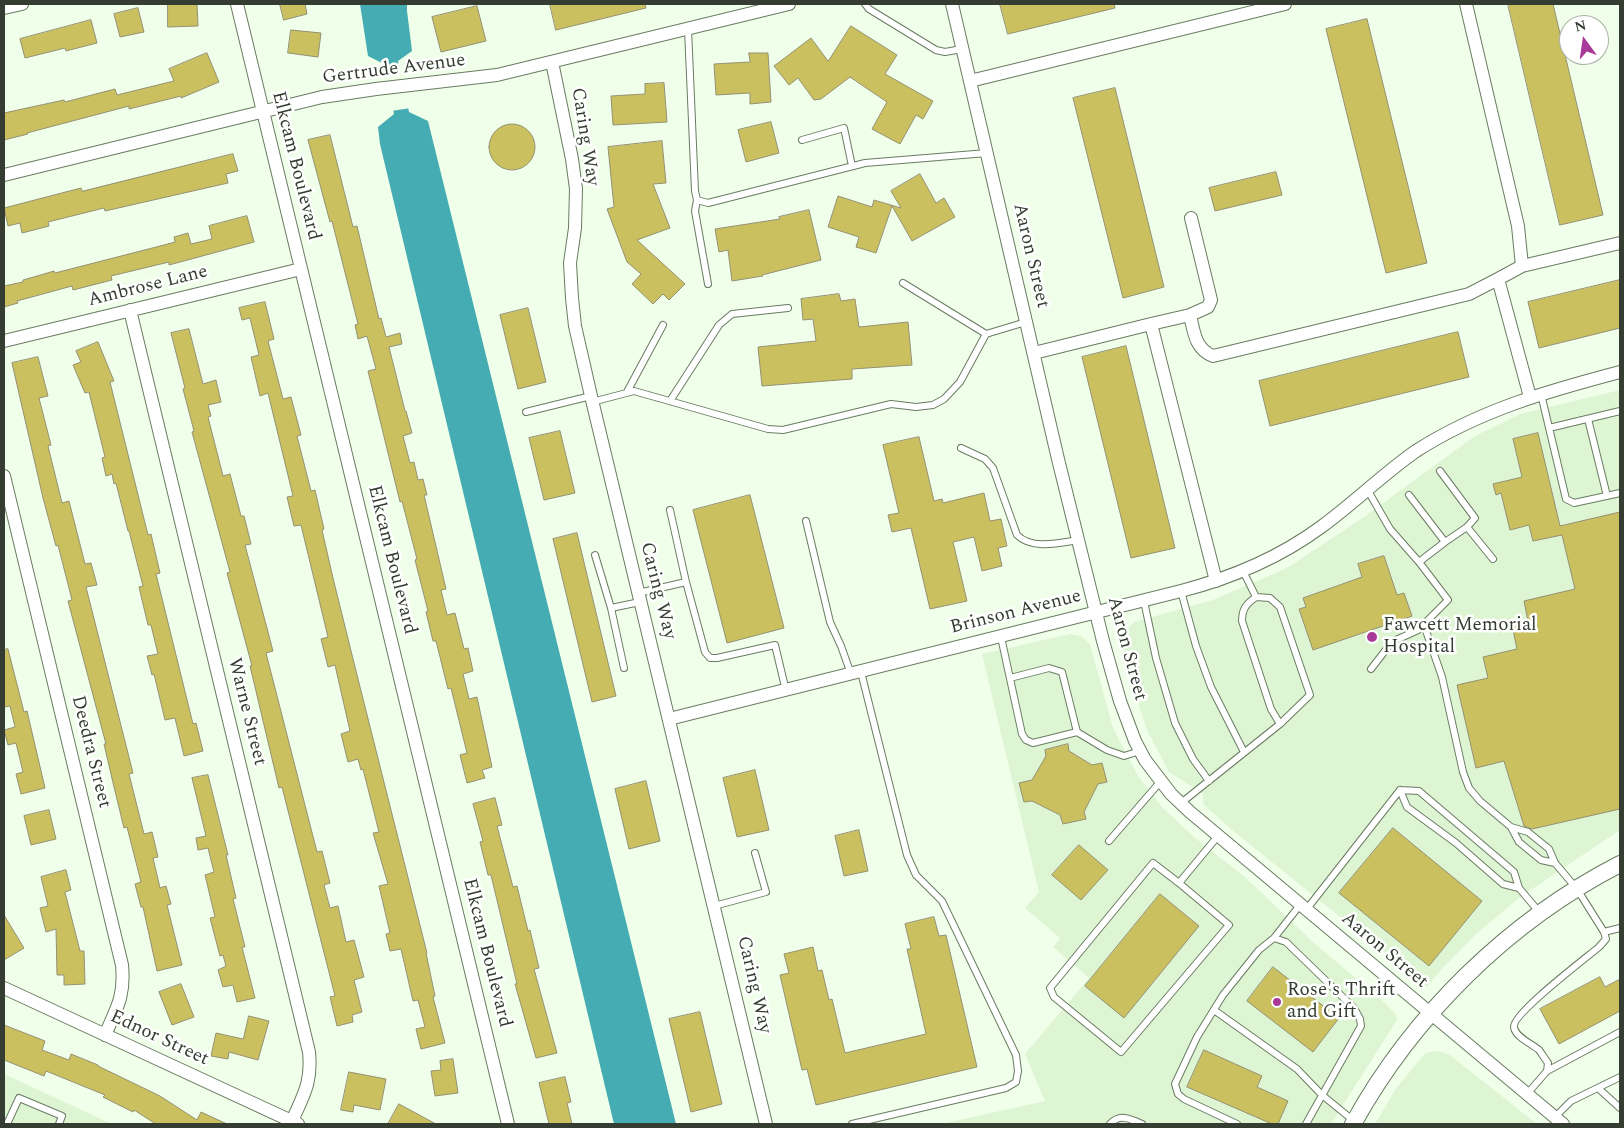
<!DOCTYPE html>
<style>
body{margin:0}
#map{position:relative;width:1624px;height:1128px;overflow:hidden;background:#f0ffe9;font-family:Spectral,serif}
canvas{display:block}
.frame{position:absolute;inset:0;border:5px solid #353d32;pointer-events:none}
.north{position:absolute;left:1559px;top:15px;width:50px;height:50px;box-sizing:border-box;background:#fff;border:1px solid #aeb1ad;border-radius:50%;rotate:346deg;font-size:14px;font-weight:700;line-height:20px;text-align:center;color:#353d32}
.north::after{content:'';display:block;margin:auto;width:18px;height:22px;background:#a73a98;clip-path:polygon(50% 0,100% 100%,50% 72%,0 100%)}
</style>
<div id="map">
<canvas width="1624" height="1128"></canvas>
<div class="frame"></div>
<div class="north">N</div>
</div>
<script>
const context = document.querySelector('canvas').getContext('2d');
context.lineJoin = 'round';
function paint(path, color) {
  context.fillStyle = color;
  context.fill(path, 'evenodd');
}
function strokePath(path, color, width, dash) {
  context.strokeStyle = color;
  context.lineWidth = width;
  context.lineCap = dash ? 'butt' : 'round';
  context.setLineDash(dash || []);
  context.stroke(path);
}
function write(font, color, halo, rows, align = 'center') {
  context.font = font + ' Spectral,serif';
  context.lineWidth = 5;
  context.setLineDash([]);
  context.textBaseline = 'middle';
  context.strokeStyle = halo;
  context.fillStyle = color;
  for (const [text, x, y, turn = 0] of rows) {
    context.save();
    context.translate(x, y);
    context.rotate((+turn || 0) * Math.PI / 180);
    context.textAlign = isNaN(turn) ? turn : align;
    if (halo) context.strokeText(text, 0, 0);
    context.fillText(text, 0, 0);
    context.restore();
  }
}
paint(new Path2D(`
 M1620 390V830L1519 898 1475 935 1440 971 1427 987 1232 830 1203 804V794L1169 772 1148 732 1127 672 1122 644 1125 631 1134 622 1213 600 1287 568 1364 517 1475 436 1520 414Z
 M1070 634 1081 636 1090 644 1113 728 1138 776 1162 807 1194 837 1245 877 1313 942 1384 1002 1395 1013 1397 1020 1331 1124H941L1045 1101 1025 1054 1089 978 1053 947 1060 938 1025 908 1039 892 982 654Z
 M1438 1051 1450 1055 1537 1124H1375L1395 1090 1416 1064 1426 1053Z
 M4 1074 112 1124H4Z`), '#def5d3');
paint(new Path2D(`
 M360 4H407V11L412 51 398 61 409 112 428 121 676 1124H614L380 144 378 127 394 114 384 64 368 56Z`), '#44acb2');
paint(new Path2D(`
 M401 63 411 108 391 111 382 66Z`), '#f0ffe9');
const building = new Path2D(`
 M168 4H197L198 26 168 27Z
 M280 4H305L307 14 284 20Z
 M550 4H645L646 8 556 30Z
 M1000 4H1114L1115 8 1008 34Z
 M1508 4H1553L1603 215 1560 225Z
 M477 6 486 41 441 52 432 17Z
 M138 8 144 32 120 37 114 14Z
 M1367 19 1427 263 1386 273 1326 29Z
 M91 20 97 43 66 51 65 48 25 58 20 39Z
 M851 26 897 55 885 74 933 101 923 119 916 115 900 144 872 129 887 102 850 77 821 99 814 100 798 78 789 85 774 66 811 38 828 61Z
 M291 30 321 33 318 57 288 53Z
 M207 53 219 82 181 98V96L129 109V106L27 133 28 134 4 140V113L64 100 65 102 115 89 117 95 174 81 169 69Z
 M749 53H768L771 102 750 104V93L716 95 714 64 750 62Z
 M664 83 667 122 613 125 611 96 645 94V84Z
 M1115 88 1164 287 1123 298 1073 98Z
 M771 122 779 153 746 162 738 130Z
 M489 147a23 23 0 1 1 46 0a23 23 0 1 1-46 0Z
 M330 135 353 227 357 226 379 319 381 318 386 337 400 333 402 344 389 347 405 411H406L412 433 403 436 410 463 414 462 418 480 423 479 427 495H424L446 589 441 590 447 615 455 613 464 649 468 648 473 671 463 674 469 699 477 697 492 767 482 770 485 778 467 783 460 755 467 753 451 688 448 689 436 641H433L426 612 428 611 415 560 417 559 402 501 400 502 368 371 376 369 367 336 358 339 355 325 358 324 332 221 330 222 308 140Z
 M662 141 666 183 653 184 670 228 637 240 685 284 669 300 663 294 653 304 632 284 641 274 627 262 607 209 614 207 608 147Z
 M233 154 238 171 226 174 228 183 105 211 104 208 48 222 49 226 22 233 20 223 8 226 4 208 81 188 82 191Z
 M1276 172 1282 195 1215 211 1209 188Z
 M920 174 936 203 944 198 955 217 912 241 892 206 876 253 856 247 859 237 828 227 838 196 872 207 874 200 901 208 891 191Z
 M809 210 821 260 762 275 763 276 732 281 728 250 719 252 715 229 780 219 779 217Z
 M247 216 254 242 169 265V262L111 276 112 280 73 290 72 286 17 301 18 303 4 307V286L23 282V280L44 274 54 271 55 273 164 245 175 242 174 237 188 233 191 244 212 239 209 226Z
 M1620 280V328L1539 348 1528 302Z
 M839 294 841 301 855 299 859 327 908 322 912 365 852 369V379L762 386 758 347 816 341 813 319 803 320 801 299Z
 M265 302 274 339 268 341 283 399 291 397 301 435 297 436 311 491 315 490 324 529 322 530 333 578 356 671 427 953H426L435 996 433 997 445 1043 421 1049 416 1029 425 1027 418 1000 413 1001 401 949 390 951 386 934 390 933 379 886 388 884 373 833 379 832 363 769 361 770 358 759 348 762 341 734 350 731 335 665 328 667 321 639 328 637 301 525 294 526 287 497 293 496 268 393 260 396 251 357 259 355 250 318 242 320 239 308Z
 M528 308 546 382 518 389 500 315Z
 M189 329 203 384 216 380 221 402 208 405 211 416 208 417 223 476 230 474 241 516H244L251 544 245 545 273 651 266 653 317 852 322 851 330 883 324 885 330 908 338 906 346 942 354 940 364 977 354 980 362 1012 352 1015 353 1022 337 1026 330 997 335 996 282 787 279 788 250 666H252L227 573 230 572 192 432 194 431 183 389 185 388 171 333Z
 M1458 332 1469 377 1270 426 1259 381Z
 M98 342 114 381 110 382 148 535 151 534 160 573 156 574 193 724 196 723 203 751 184 756 175 718 165 720 154 674 152 675 147 656 158 654 151 625H148L139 587 143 586 129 531H128L116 483 114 484 112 474 106 476 102 458 105 457 89 392 85 393 73 365 81 362 76 351Z
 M1126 346 1175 548 1131 558 1082 357Z
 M38 357 48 396 39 398 51 445 48 446 62 503 69 501 85 564 91 563 97 585 86 587 133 773 129 774 144 834 152 832 158 857 153 858 160 888 166 886 171 904 167 905 182 965 157 971 143 907H141L135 884 141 882 127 827 124 828 114 787 104 744H106L68 601 72 600 58 545 56 546 43 498 12 363Z
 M560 431 575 493 544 500 529 438Z
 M1538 433 1560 526 1620 512V809L1532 829 1524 826 1504 761 1476 768 1457 685 1488 678 1483 657 1517 649 1512 625 1528 621 1524 601 1575 589 1562 535 1533 541 1529 525 1510 530 1501 493 1496 495 1493 484 1522 477 1513 439Z
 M919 437 934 501 942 499 943 503 984 493 990 521 1001 519 1007 546 998 548 1002 566 982 571 974 537 953 542 967 601 930 609 911 528 892 532 888 515 899 513 883 445Z
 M750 495 784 628 727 643 693 510Z
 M577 533 616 696 592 702 553 539Z
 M1384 556 1397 595 1404 593 1412 616 1313 650 1299 609 1306 607 1303 598 1362 577 1358 564Z
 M8 649 24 712 27 711 45 788 21 794 16 774 23 772 16 743 8 745 4 730 15 727 10 706 4 707V650Z
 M1068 744 1069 751 1092 765 1102 763 1107 782 1098 784 1084 812 1086 819 1063 824 1060 815 1032 801 1024 802 1019 783 1032 780 1046 756 1045 750Z
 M755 770 769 830 737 837 723 778Z
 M208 775 228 855H226L236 898 233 899 245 947H242L255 998 237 1002 233 985 223 987 218 970 226 966 223 955 220 956 210 918 215 917 205 875 214 872 208 848 198 850 196 838 206 836 192 778Z
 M646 781 660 841 629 849 615 789Z
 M495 798 502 825 497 826 513 887 517 886 528 931 530 930 539 968 534 969 557 1053 536 1058 515 984H517L491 875H488L480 842 483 841 473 804Z
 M49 810 56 839 31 845 24 816Z
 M1393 828 1482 901 1429 966 1339 893Z
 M859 830 868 871 844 876 835 836Z
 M1079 845 1108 870 1081 900 1052 875Z
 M66 870 71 890 65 892 80 951H84L85 984 64 985V975H57L56 929 46 932 40 908 48 906 41 877Z
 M1160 894 1199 926 1124 1018 1085 986Z
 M4 915 24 948 4 960Z
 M934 917 939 936 946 935 977 1067 816 1105 807 1069 802 1070 780 975 789 973 784 954 813 947 818 971 822 970 829 1000 832 999 845 1053 926 1034 907 949H911L905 924Z
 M1273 967 1339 1018 1313 1052 1247 1001Z
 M1600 977 1605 987 1620 979V1011L1559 1044 1540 1009Z
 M181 984 194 1017 172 1025 159 992Z
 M700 1012 722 1104 691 1112 669 1019Z
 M249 1016 269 1021 258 1060 229 1052 228 1059 211 1056 216 1033 243 1039Z
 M4 1025 45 1041 42 1050 69 1060 71 1054 98 1065V1066L160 1096 197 1120 201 1112 227 1124H156L134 1110 133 1112 103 1097 105 1095 46 1071 44 1076 4 1060Z
 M1204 1050 1262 1076 1257 1087 1288 1101 1278 1124H1272L1187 1087Z
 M453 1059 458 1093 435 1096 431 1071 441 1070 440 1061Z
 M349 1072 386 1079 380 1110 354 1105 353 1112 341 1110Z
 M565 1077 571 1102 567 1103 572 1124H549L539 1083Z
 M399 1104 436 1124H388Z`);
paint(building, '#cac060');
strokePath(building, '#949174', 1);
const service = new Path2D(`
 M865 4 869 9 936 50 945 52 962 49
 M688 29 695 191 697 200 708 203 865 163 987 153
 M802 140 844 128 852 166
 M697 200 695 211 708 284
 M903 283 986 334
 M627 392 663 325
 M1541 394 1566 499 1574 503 1620 493
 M670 401 719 325 732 314 788 308
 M592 402 634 391 768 429 783 430 891 404 916 407 933 405 944 399 960 382 986 334 1026 322
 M526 412 591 396
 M1588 419 1607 496
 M1549 428 1620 411
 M961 448 985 459 993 468 1017 535C1032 550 1059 543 1079 540
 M1440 471 1475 518 1467 527 1445 542
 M1367 489 1390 529 1419 562 1448 600 1418 630 1396 640 1388 647 1371 669
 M1409 495 1445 542 1419 562
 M670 510 686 582
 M806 521 830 622 841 646 851 674
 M1467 527 1493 559
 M595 555 611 608 624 668
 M1243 571 1256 597
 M1181 591 1196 646 1211 687 1244 752
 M638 593 686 582 705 652 710 658H717L775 645 786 691
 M1144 601 1156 658 1175 723 1193 759 1209 781
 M611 608 640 602
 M1424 625 1442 677 1463 772 1469 788 1480 801 1511 827 1519 842 1541 860 1555 863
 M1001 637 1022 734 1026 740 1033 743 1077 732 1062 672 1049 668 1010 678
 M1077 732 1107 750 1124 756 1140 751
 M1400 790 1419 791 1500 860 1514 872 1519 888 1540 913
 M1400 790 1407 807 1456 843 1503 884 1519 888
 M1181 803 1280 724 1310 695 1280 607 1270 598 1256 597C1246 604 1242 609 1242 621L1271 709 1280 724
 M1511 827 1528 832 1549 849 1555 863 1577 889 1604 932 1606 939 1599 947C1586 958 1512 1014 1514 1027 1515 1037 1532 1044 1539 1050 1542 1054 1545 1059 1548 1063L1547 1071
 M1109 841 1161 781
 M1179 883 1229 925 1121 1052 1054 997 1050 988 1153 863 1179 883 1218 836
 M714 906 766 892 755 853
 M1306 910 1400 790
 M1604 932 1620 928
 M1274 938 1286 942 1354 1008 1360 1019 1361 1026 1306 1124
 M1214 1010 1297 1069 1322 1095 1354 1121
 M1598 1088 1620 1108
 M1527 1094 1547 1071 1620 1032
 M1555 1117 1571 1101 1620 1077
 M7 1124 19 1098 62 1116 59 1124
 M852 1124 1006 1088 1016 1082 1018 1071 1016 1055 942 901 916 875 907 855 861 672
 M1110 1124C1120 1113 1131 1119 1142 1124
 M1237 1124 1184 1099 1178 1094 1175 1084 1197 1037 1223 995 1259 950 1274 938 1300 905`);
const minor = new Path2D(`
 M237 4 508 1124
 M952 4 1058 459 1103 641 1120 701 1135 741 1145 760 1171 794 1190 812 1563 1124
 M1466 4 1518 226 1522 266 1498 279 1530 397
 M4 8 22 4
 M552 62 572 159 576 189 575 228 570 263 572 298 575 326 591 396 766 1124
 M970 81 1285 4
 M4 175 322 97 376 89 497 75 789 4
 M1522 266 1620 243
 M130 310 309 1052C312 1082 304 1094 292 1121
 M1190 315 1208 307 1211 300 1191 218
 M1151 324 1190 315C1194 332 1195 349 1213 356L1469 294 1498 279
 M4 341 301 269
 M1034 353 1151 324 1216 581
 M4 476 122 965C125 996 117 1008 105 1035
 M669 719 1181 591C1231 578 1279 558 1321 527 1354 503 1383 474 1416 451 1480 410 1548 391 1620 372
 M4 988 298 1124`);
const tertiary = new Path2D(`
 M1353 1124C1413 1015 1509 921 1620 864`);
strokePath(service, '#6a7b63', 8);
strokePath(minor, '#6a7b63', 14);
strokePath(tertiary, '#6a7b63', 18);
strokePath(service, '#fff', 6);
strokePath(minor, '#fff', 12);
strokePath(tertiary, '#fff', 16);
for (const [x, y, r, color] of [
 [1372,637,6,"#a73a98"],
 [1277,1002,5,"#a73a98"]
]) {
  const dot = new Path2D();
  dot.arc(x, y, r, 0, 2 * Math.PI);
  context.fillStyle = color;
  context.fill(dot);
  strokePath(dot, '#fff', 2);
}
write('19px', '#353d32', '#fff', [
 ["Gertrude Avenue",394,70,-7],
 ["Caring Way",584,137,81],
 ["Elkcam Boulevard",295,166,76],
 ["Aaron Street",1030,256,77],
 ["Ambrose Lane",148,287,-14],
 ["Elkcam Boulevard",391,560,76],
 ["Caring Way",657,591,76],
 ["Brinson Avenue",1016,613,-14],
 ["Aaron Street",1126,649,75],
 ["Warne Street",246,712,76],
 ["Deedra Street",90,752,76],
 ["Aaron Street",1384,951,40],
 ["Elkcam Boulevard",486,953,76],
 ["Caring Way",753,985,77],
 ["Ednor Street",159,1039,25]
]);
write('19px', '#353d32', '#fff', [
 ["Fawcett Memorial",1383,626],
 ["Hospital",1383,648],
 ["Rose's Thrift",1287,991],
 ["and Gift",1287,1013]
], 'left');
</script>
